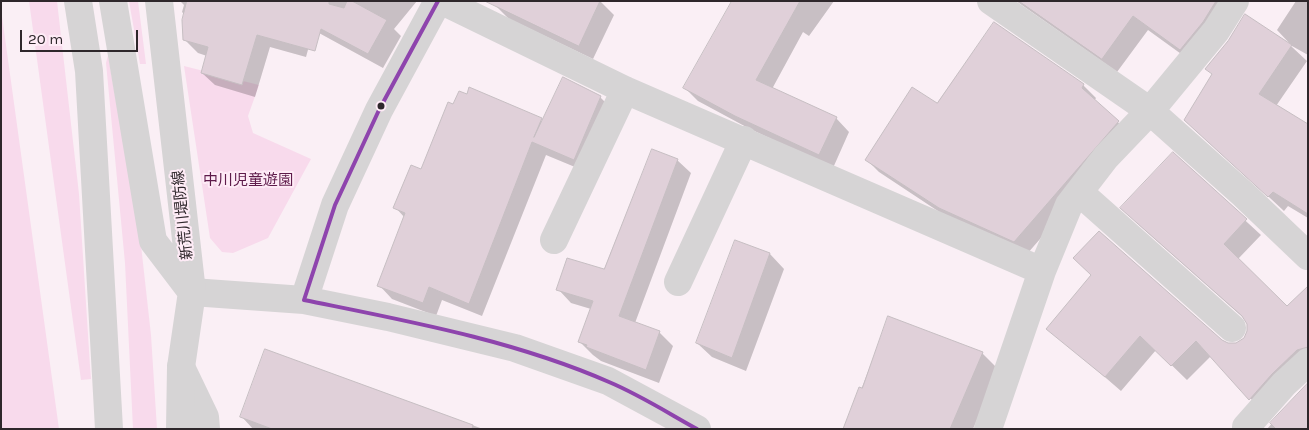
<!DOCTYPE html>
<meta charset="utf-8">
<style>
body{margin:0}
#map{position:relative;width:1309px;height:430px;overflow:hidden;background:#faeff5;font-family:Karla,sans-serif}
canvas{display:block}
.frame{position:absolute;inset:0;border:2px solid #2e272b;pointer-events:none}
.scale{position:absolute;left:20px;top:30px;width:118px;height:22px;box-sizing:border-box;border:2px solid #2e272b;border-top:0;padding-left:6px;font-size:15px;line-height:18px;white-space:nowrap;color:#2e272b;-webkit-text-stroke:4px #feebf6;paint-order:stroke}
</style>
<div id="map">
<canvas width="1309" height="430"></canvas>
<div class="frame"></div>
<div class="scale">20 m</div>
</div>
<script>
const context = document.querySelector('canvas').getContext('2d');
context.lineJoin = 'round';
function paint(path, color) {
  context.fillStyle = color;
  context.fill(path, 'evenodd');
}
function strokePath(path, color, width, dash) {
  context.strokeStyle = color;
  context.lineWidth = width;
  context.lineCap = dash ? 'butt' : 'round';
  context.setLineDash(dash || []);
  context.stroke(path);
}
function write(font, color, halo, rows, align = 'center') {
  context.font = font + ' Karla,"Noto Sans JP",sans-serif';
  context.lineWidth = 4;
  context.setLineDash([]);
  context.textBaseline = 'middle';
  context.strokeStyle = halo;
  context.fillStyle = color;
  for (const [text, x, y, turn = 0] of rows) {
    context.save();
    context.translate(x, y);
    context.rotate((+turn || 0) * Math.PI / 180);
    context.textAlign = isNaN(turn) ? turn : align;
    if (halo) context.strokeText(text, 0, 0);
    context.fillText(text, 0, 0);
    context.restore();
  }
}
paint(new Path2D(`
 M29 1H57L79 194 90 366 91 379 81 380Z
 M129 1H138L146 64H140Z
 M1 9 59 429H1Z
 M108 55 141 245 151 335 157 429H133L125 263 106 63Z
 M184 66 259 85 248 116 253 133 311 159 268 238 233 253 222 252 210 238Z`), '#f8daec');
paint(new Path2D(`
 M180 1H417L394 29 401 36 383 68 319 33 314 28 306 57 270 47 255 97 215 85 202 73 207 56 198 53 185 40 184 14 182 12 184 5Z
 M497 1H600L614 15 593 59 509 19 495 5Z
 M733 1H834L809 36 803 32 772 89 836 118 849 132 833 168 750 129 698 101 685 88Z
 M1016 1H1222L1195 64 1148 30 1117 72Z
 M1296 1H1308V55L1292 46 1277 30Z
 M1246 16 1292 47 1307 61 1276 106 1308 128V218L1288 206 1284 211 1186 120Z
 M1083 85 1096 98 1094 101 1131 134 1027 254 953 221 879 172 866 159 937 104Z
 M600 97 613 110 587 172 546 155 482 316 442 300 436 316 392 299 379 285 405 218 395 207 422 171Z
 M1173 154 1261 235 1238 259 1287 308 1308 287V370L1265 414 1211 356 1187 380 1156 350 1121 391 1048 328 1221 341 1228 344H1237L1245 339 1249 331 1246 320 1137 223Z
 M677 160 691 173 635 323 659 332 673 346 659 383 601 361 593 355 579 341 591 309 571 303 558 289 605 271Z
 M736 242 770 254 784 269 746 371 712 357 697 343Z
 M889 317 982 353 999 370 973 429H846Z
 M266 350 483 429H253L242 417Z
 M1296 396 1308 429H1267Z`), '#0003');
const building = new Path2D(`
 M187 1H329V4L344 8 347 1H352L387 20 368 54 321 29 315 51 257 35 242 85 201 73 208 47 183 40 182 20Z
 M485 1H600L579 46Z
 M732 1H800L756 80 837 117 819 155 735 116 683 88Z
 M1019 1H1216L1203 22 1180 50 1133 16 1102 59Z
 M1245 14 1292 45 1259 94 1308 124V214L1273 192 1268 197 1184 120 1212 74 1205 69 1228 41Z
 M994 22 1084 84 1082 88 1119 121 1014 242 939 208 865 160 912 87 937 103Z
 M563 77 601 96 574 160 532 142 469 304 429 287 423 303 377 286 405 213 393 208 411 165 421 169 448 102 453 104 459 91 467 94 469 87 542 118 534 137Z
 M652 149 678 159 619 316 660 331 646 370 586 347 587 345 578 342 593 301 556 290 567 258 604 269Z
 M1173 152 1247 219 1224 244 1287 306 1308 286V347L1297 350 1272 374 1249 400 1196 341 1171 366 1140 336 1105 377 1046 329 1091 275 1073 258 1099 231 1222 340 1228 343H1236L1244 338 1247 331V324L1242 316 1120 208Z
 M735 240 770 253 732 358 696 343Z
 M888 316 983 352 950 429H843L859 387 862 388Z
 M265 349 473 425 472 429H272L240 417Z
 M1308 383V429H1276L1270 423Z`);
paint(building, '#e0d0d9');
strokePath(building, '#c6bec2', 1);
strokePath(new Path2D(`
 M442 1 625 90 1042 271
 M991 1 1150 111 1243 194 1308 256
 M1079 192 1232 328
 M554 240 625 90
 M678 282 744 140
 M192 292 304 300 388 317 515 348 608 381 697 429
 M304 300 335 205 379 110 438 1
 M181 367 205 417 206 429
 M1246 427 1284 384 1308 362
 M988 429 1042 271 1069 205 1106 157 1150 111 1216 31 1235 1`), '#d6d4d5', 28);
strokePath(new Path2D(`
 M78 1 89 71 109 429
 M113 1 153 241 191 291
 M159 1 192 292 181 367 180 429`), '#d6d4d5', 28);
strokePath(new Path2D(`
 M304 300C407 321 513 340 609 382 640 395 668 413 697 429
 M304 300 335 205 379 110 438 1`), '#8e44ad', 4);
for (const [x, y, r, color] of [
 [381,106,4.5,"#2e272b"]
]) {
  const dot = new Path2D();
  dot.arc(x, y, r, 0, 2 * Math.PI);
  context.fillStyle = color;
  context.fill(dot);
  strokePath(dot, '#feebf6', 2);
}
write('15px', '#5e1b4a', '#feebf6', [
 ["中川児童遊園",248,181]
]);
write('15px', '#2e272b', '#feebf6', [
 ["新荒川堤防線",183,215,-96]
]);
</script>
